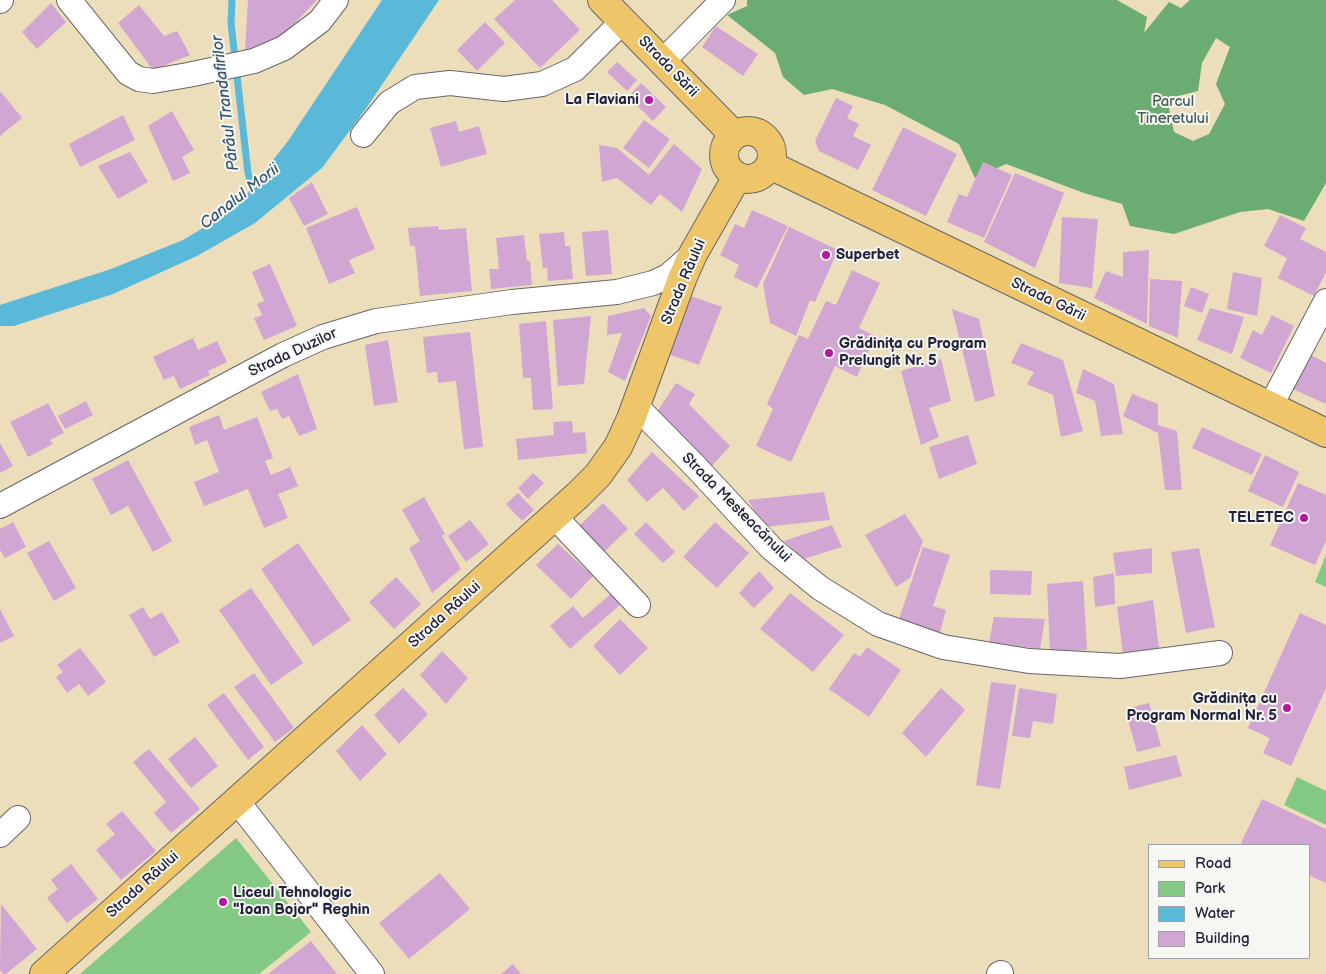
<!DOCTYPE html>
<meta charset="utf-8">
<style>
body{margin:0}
#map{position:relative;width:1326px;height:974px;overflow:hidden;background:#ecdebb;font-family:"Balsamiq Sans",sans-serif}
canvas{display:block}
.legend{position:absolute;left:1148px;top:844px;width:162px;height:115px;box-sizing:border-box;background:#f6f6f2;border:1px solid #a1a1a9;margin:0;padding:6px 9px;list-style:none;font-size:15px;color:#22223b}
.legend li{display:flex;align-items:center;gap:10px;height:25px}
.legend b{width:25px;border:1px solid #a1a1a9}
</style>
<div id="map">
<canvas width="1326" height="974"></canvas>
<ul class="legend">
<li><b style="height:6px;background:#eec569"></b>Road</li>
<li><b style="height:14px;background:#83c883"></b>Park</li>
<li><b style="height:14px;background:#5ab8d8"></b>Water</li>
<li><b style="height:14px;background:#d2a6d3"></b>Building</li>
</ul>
</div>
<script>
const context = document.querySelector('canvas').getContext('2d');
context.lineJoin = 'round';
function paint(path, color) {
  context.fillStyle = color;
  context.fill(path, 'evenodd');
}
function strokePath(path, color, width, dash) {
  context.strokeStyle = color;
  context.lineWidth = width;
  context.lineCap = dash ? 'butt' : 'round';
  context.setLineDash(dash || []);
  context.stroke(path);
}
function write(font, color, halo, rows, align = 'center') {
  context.font = font + ' "Balsamiq Sans",sans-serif';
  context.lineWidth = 4;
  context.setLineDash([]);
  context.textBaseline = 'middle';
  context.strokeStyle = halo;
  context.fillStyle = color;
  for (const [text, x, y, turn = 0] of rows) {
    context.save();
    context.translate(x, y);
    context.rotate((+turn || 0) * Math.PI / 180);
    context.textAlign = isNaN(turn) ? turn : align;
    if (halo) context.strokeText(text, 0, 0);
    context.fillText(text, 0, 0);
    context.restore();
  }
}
paint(new Path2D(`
 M1326 555V587L1315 582Z
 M1297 777 1326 791V825L1284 805Z
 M236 838 311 932 259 974H80Z`), '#83c883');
paint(new Path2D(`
 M747 0H1117L1147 17 1144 33 1169 2 1181 8 1190 0H1326V183L1304 221 1268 209 1240 212 1174 234 1130 226 1122 204 1084 193 1006 164 975 178 959 144 885 105 832 89 804 95 783 77 775 53 727 15 747 6ZM1216 38 1230 47 1216 84 1225 104 1209 134 1193 141 1174 132 1168 104 1174 97 1198 91 1202 63Z`), '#6aac71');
paint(new Path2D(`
 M382 0H439L365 110 322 168 255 223 197 256 113 294 14 326H0V305L111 269 183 240 235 209 288 141Z`), '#5ab8d8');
strokePath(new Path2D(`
 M232 0 231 23 248 173 255 195`), '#5ab8d8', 7);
paint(new Path2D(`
 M248 0H317L278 41 245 52Z
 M515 0H552L580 30 540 68 494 19Z
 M51 3 66 22 37 49 22 32Z
 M139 5 164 36 177 31 190 55 153 70 118 23Z
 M485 22 505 43 477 71 457 50Z
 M716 26 758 54 743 76 702 47Z
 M617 62 637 80 627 91 607 72Z
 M641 83 666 107 653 121 628 97Z
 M1 92 22 118 0 136V93Z
 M836 98 853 106 847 118 859 124 853 136 871 145 858 170 819 151 815 141Z
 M172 111 194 150 182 157 190 173 173 181 148 126Z
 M123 115 135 140 80 167 69 144Z
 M644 120 670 139 649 168 623 148Z
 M456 121 459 132 479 126 487 154 441 167 430 128Z
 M903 127 957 154 926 216 872 190Z
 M674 144 702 169 682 212 660 194 651 205 617 178 602 182 599 145 617 148 649 175Z
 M130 152 148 182 118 199 98 166Z
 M983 162 1012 175 984 238 947 222 959 194 967 197Z
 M1015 173 1064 193 1035 268 984 242Z
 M312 182 328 214 304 226 289 198Z
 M357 207 375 249 349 260 355 273 329 284 306 228Z
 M752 210 788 226 757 288 734 277 739 265 720 255 735 224 744 228Z
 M1280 215 1306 228 1300 239 1326 252V272L1314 296 1278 278 1287 258 1264 246Z
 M1062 217 1098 219 1092 288 1059 283Z
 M438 226 439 230 466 228 472 291 420 296 415 246H410L408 228Z
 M789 227 838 250 815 302 810 300 796 336 770 323 763 284Z
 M608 230 612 274 586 276 582 232Z
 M564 232 565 246H570L573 279 548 281 547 268 543 269 539 234Z
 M524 235 527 261H530L532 285 491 289 489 269H499L496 238Z
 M1149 250 1147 324 1094 298 1106 271 1123 277V252Z
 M270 264 297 326 264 340 254 318 262 315 257 304 264 301 252 272Z
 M852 270 880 283 859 328 875 336 857 377 835 366 791 462 756 446 773 409 767 404 799 335 808 339 826 301 836 305Z
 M1233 272 1262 278 1257 316 1227 309Z
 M1150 279 1182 281 1178 338 1149 326Z
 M1191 287 1209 294 1202 313 1184 306Z
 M691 296 722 307 699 365 668 354Z
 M644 308 651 316 625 381 608 372 622 333 607 335 608 316Z
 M1210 308 1244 317 1232 354 1197 340Z
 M952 309 979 319 995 396 975 402Z
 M1272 315 1294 326 1271 373 1240 358 1253 330 1262 335Z
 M591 316 584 384 558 386 553 320Z
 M546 321 553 409 533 410 531 378H523L519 324Z
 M470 332 483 447 464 449 456 381 438 383 437 372 427 373 423 337Z
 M193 338 198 350 217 341 227 362 208 371 210 375 180 389 174 376 164 380 153 357Z
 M388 340 398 402 374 406 365 345Z
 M1021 343 1063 360 1083 431 1061 437 1053 395 1027 384 1034 372 1011 363Z
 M1311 355 1326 363V404L1293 389Z
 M941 359 951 401 929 408 939 437 921 445 901 371Z
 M1083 369 1114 384 1123 434 1101 436 1095 401 1076 393Z
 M298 374 317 429 299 436 289 416 282 419 277 409 270 411 261 392Z
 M676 383 695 394 689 404 730 446 710 468 655 415Z
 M1132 394 1158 404V425L1177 431 1182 490H1165L1158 433 1123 416Z
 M86 401 93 415 65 429 58 416Z
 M48 403 64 433 50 440 53 444 28 457 10 422Z
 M219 415 224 430 257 417 273 458 265 461 271 475 290 467 298 486 278 494 288 518 264 528 248 489 204 506 194 482 219 472 207 440 195 445 189 427Z
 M572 421 573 433 585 432 587 453 518 460 516 439 554 435 553 422Z
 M1202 427 1262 454 1252 475 1192 448Z
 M968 435 977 464 939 479 929 447Z
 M0 443 13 466 0 473Z
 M652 452 699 496 684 511 663 488 647 502 627 480Z
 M1265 455 1299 472 1283 507 1248 491Z
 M128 460 172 541 153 552 128 506 111 515 92 479Z
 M533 473 544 483 528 499 518 488Z
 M1298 483 1326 495V541L1315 565 1270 545Z
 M824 492 830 520 764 527 748 500Z
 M518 493 534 510 522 521 506 504Z
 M424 497 445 534 442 536 461 569 432 593 409 548 420 541 402 510Z
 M603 503 628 529 603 553 578 527Z
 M905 514 923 541 910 578 896 587 865 535Z
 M470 520 489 544 466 562 448 536Z
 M13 522 26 547 5 558 0 550V529Z
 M646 522 675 552 663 563 634 534Z
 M715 522 749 553 717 588 683 557Z
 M832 525 842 547 804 559 784 541Z
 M49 541 76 588 54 601 27 553Z
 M298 543 351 620 313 646 261 569Z
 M558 544 593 576 571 599 536 565Z
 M923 547 950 555 933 606 946 610 940 633 898 622Z
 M1152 548V573L1116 576 1113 553Z
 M1199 548 1215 627 1186 633 1171 552Z
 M990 570 1032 571 1031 595 990 594Z
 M759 571 774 588 754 608 739 593Z
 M1114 573 1115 604 1095 607 1093 577Z
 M396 577 421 604 394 629 369 602Z
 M1083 581 1087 650 1050 652 1047 584Z
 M251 588 303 663 271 685 219 610Z
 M614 591 623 602 570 649 550 626 573 606 583 618Z
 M790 593 844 635 813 672 760 629Z
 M1153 600 1159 648 1123 654 1117 607Z
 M143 607 150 619 162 612 180 642 154 657 129 615Z
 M0 609 14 636 0 643Z
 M1300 613 1326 625V688L1291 766 1263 753 1270 738 1248 728Z
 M994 617 1045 619 1040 649 989 642Z
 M620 619 648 648 620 675 593 646Z
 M867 647 901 670 869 717 829 689 854 653 860 657Z
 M80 648 106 682 88 696 79 684 67 693 56 677 63 672 57 665Z
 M442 651 468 678 446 704 420 675Z
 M254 673 294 728 275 742 234 687Z
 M991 682 1016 685 1000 789 976 785Z
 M403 688 428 714 399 744 374 715Z
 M941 688 965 710 926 757 902 733Z
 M1019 688 1057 694 1053 724 1033 721 1030 738 1012 736Z
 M224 693 264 747 248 760 207 705Z
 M1149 703 1161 746 1137 752 1125 709Z
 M362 725 387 754 360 781 336 751Z
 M195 737 218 766 191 788 168 759Z
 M149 749 200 809 171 833 154 813 166 802 133 762Z
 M1176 755 1182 776 1129 790 1124 767Z
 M1262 799 1326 829V883L1310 876V845H1245L1241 843Z
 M122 811 156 851 121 880 96 850 115 834 106 824Z
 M71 864 98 899 67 923 47 898 58 889 51 880Z
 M440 873 470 909 409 959 379 923Z
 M1 904 37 949 6 974H3L0 970Z
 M311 941 337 974H268Z
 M513 964 521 974H501Z`), '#d2a6d3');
const minor = new Path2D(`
 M69 0 128 73 139 79 153 81 188 75 254 61 284 48 320 21 336 0
 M0 1 1 0
 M662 62 723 0
 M363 135 389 103 415 87 450 83 504 89 542 84 575 69 623 21
 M636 406 695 466 772 549 820 588 878 624 943 647 1029 661 1120 666 1220 653
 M1270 407 1326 301
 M0 506 283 355 323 337 376 321 512 302 617 292 653 283 668 276 692 255
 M554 516 638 605
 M237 801 372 974
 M0 835 18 818
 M999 974 1001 973`);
const major = new Path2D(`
 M602 0 734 135
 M724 155a24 24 0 1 1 48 0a24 24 0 1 1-48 0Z
 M770 165 1326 433
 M44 974 578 495 598 475 618 447 631 419 682 279 693 254 737 177`);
strokePath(minor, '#696468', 26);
strokePath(major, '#696468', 30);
strokePath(minor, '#fff', 24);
strokePath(major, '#eec569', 28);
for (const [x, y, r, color] of [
 [649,100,5,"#b5179e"],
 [826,255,5,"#b5179e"],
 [829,353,5,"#b5179e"],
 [1304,518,5,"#b5179e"],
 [1287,708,5,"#b5179e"],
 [223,902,5,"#b5179e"]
]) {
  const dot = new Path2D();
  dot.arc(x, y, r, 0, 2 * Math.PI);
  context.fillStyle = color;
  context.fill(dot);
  strokePath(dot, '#f6f6f2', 2);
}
write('15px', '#22223b', '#f6f6f2', [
 ["Strada Sării",668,67,46],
 ["Strada Râului",684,282,-67],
 ["Strada Gării",1048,300,26],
 ["Strada Duzilor",293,353,-25],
 ["Strada Mesteacănului",736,508,45],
 ["Strada Râului",445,615,-42],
 ["Strada Râului",143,885,-42]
]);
write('bold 15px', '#22223b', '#f6f6f2', [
 ["La Flaviani",639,100],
 ["Superbet",836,255,"left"],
 ["Grădinița cu Program",839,344,"left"],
 ["Prelungit Nr. 5",839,361,"left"],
 ["TELETEC",1294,518],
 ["Grădinița cu",1277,699],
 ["Program Normal Nr. 5",1277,716],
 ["Liceul Tehnologic",233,893,"left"],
 ["\"Ioan Bojor\" Reghin",233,910,"left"]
], 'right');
write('15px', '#445c54', '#f6f6f2', [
 ["Parcul",1173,102],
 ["Tineretului",1173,119]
]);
write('italic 16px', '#365672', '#f6f6f2', [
 ["Pârâul Trandafirilor",226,103,-97],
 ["Canalul Morii",240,197,-38]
]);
</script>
